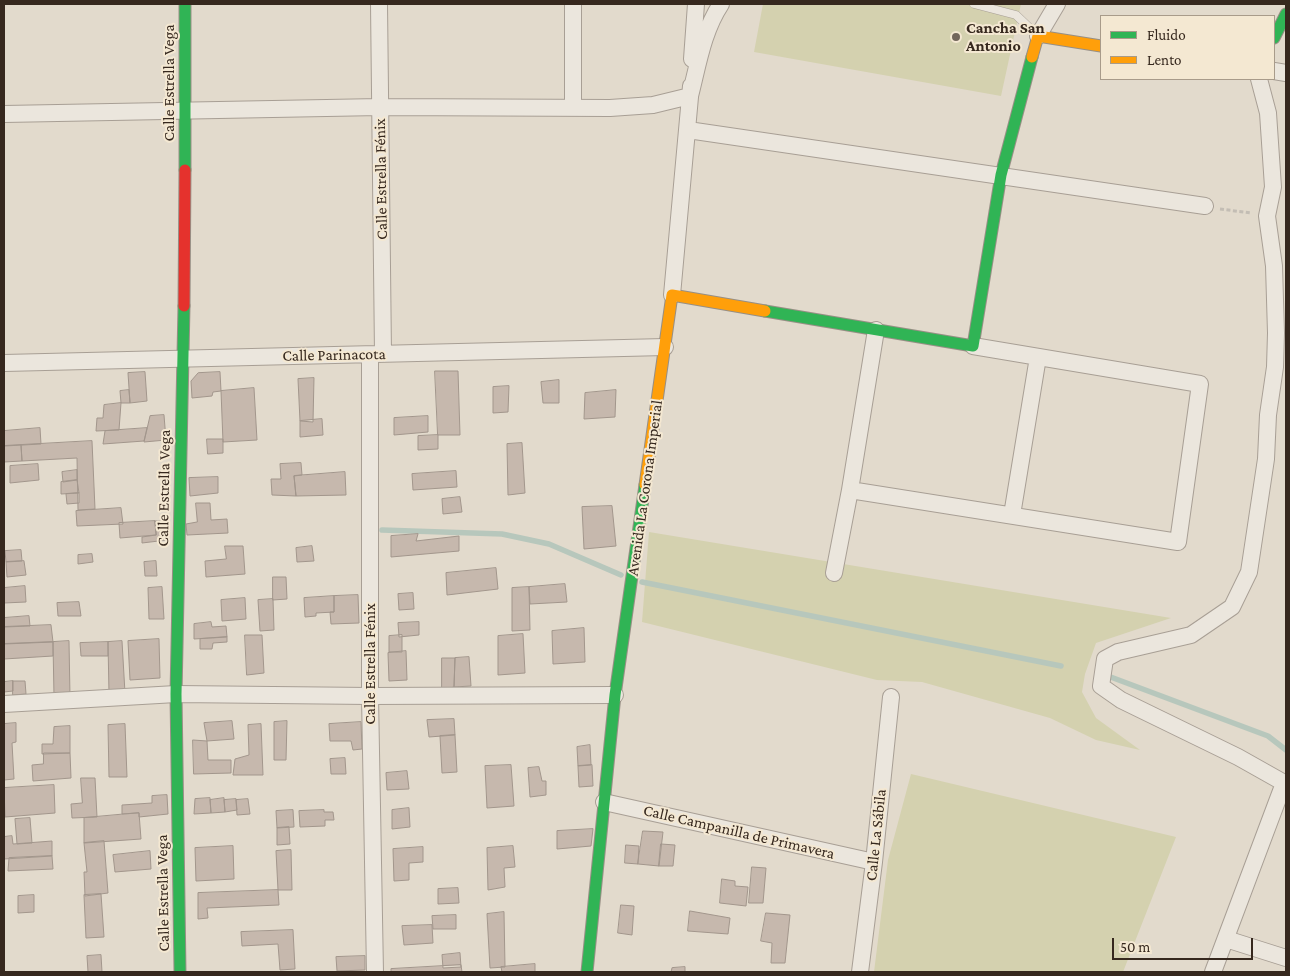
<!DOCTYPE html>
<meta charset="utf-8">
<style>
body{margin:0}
#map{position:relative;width:1290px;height:976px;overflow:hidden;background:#e2dacc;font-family:"Crimson Pro",serif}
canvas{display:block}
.frame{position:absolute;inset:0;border:5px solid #36281e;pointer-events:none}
.legend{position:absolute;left:1100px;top:15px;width:175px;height:65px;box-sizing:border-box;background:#f4e8d2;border:1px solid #a89b8a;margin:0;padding:6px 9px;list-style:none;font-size:15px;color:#36281e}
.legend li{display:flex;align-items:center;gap:10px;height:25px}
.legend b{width:25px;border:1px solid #a89b8a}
.scale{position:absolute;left:1112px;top:938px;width:141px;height:22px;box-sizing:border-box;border:2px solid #36281e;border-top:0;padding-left:6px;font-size:15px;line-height:18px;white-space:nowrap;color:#36281e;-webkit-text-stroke:4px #f4e8d2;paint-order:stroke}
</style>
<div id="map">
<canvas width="1290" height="976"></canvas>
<div class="frame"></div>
<ul class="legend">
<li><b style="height:6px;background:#30b455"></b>Fluido</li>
<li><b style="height:6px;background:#ff9f0a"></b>Lento</li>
</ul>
<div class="scale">50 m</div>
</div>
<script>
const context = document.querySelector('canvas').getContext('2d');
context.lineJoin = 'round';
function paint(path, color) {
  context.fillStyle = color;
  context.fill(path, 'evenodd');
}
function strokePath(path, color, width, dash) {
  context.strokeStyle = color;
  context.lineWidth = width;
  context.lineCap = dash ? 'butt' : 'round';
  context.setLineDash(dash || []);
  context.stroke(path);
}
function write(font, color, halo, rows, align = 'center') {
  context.font = font + ' "Crimson Pro",serif';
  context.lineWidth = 4;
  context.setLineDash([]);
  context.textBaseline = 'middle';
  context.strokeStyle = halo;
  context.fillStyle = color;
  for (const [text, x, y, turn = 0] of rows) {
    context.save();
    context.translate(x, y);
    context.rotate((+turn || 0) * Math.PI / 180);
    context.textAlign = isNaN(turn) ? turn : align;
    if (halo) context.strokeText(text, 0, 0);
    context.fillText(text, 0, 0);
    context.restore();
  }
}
paint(new Path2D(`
 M763 4H1021L1001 96 754 52Z
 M649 532 1171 618 1096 643 1085 674 1082 692 1096 718 1140 750 1096 740 1050 718 922 682 877 680 642 622Z
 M911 774 1176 837 1123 972H874L888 860Z`), '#d4d1af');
strokePath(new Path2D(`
 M382 530 502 534 549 544 621 575
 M642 582 1061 666
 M1108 676 1268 736 1286 750`), '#b7c7bc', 5.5);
const building = new Path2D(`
 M435 371H458L460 435H438Z
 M145 372 147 401 130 403 128 373Z
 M220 372 221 391 213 392 212 396 192 398 191 381 198 373Z
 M314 378 313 422 300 421 298 379Z
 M559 380V403H543L541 382Z
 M509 386 508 412 493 413V387Z
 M254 388 257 440 223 442 221 391Z
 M129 390 130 403H121L120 391Z
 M616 390 615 417 584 419 585 393Z
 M121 403 119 430 96 431 97 418H103L104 405Z
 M164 415 166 440 144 442 150 416Z
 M428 416V432L394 435V418Z
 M322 419 323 435 300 437V421Z
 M40 428 41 444 4 446V431Z
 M147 428 144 441 103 444 105 431Z
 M438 435V449L418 450V436Z
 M207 439H223V453L208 454Z
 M92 441 95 509 78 510 77 458 22 461 21 445Z
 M522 443 525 493 508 495 507 444Z
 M21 445 22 461 4 462V446Z
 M301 463 302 475 294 476 296 496 272 495 271 479H281L280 464Z
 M38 464 39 480 10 483V466Z
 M77 470V480L63 482 62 472Z
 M456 471 457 487 413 490 412 474Z
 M345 472 346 495 296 496 294 476Z
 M218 477V493L190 496 189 478Z
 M77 480 79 493 61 494V482Z
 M79 493V503L67 504 66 494Z
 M460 497 462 512 443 514 442 499Z
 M196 503H210L211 520 227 519 228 533 187 535 186 524 197 522Z
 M612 506 616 546 584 549 582 507Z
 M121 508 123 524 77 526 76 511Z
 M155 521 156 535 120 538 119 523Z
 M155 521H165L167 540 142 543V537L156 535Z
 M418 534 416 541 459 536V551L391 557V536Z
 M225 546H243L245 574 206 577 205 561 226 559Z
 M312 546 314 561 297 562 296 548Z
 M21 550 22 561 6 562 5 551Z
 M92 554 93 562 78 564V555Z
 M24 561 26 575 7 577 6 562Z
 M156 561 157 576H145L144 562Z
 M496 568 498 589 447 595 446 573Z
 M273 577H286L287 599 273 600Z
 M565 584 567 602 530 604 529 587Z
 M25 586 26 602 4 603V588Z
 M162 587 164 619H149L148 588Z
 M529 587 530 630 512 631V588Z
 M413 593 414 609 399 610 398 594Z
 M358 595 359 623 331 624 330 612H334V596Z
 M334 596V612L316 613V616L305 617 304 598Z
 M245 598 246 619 222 621 221 600Z
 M273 599 274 630 260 631 258 600Z
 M79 602 81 616H58L57 603Z
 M29 616 30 626 4 627V618Z
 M211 622 212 627 226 626 227 637 194 639V624Z
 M419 622V635L399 637 398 623Z
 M51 625 53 642 4 644V627Z
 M584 628 585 662 553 664 552 631Z
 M523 634 525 673 498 675V636Z
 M245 635H262L264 673 247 675Z
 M402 635V652H389V636Z
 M227 637V642L213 643 212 649H200V639Z
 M159 639 160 678 130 680 128 641Z
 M69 641 70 697H54L53 642Z
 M122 641 125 693 109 694 108 642Z
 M53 642V656L4 659V644Z
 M108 642V656H81L80 643Z
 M406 651 407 680 389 681 388 653Z
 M469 657 471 686 454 687 455 658Z
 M442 658H455L454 687 442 690Z
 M13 681H25L26 694 13 695Z
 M13 681V691L4 692V682Z
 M454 719 455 735 429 737 427 720Z
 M232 721 234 739 207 741 204 723Z
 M287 721 286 760H274V722Z
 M361 722 362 749 353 750 351 741H330L329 724Z
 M16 723V742L12 743 14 779 4 780V724Z
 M125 724 127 777H109L108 725Z
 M261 724 263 775H233L235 759 249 755 248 725Z
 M70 726V753L42 754V744H53L54 727Z
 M455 735 457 772 442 773 440 736Z
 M193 740 207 741 208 760H231V773L194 774Z
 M590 745 591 765 578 766 577 747Z
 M44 753H70L71 778 33 781 32 765 43 764Z
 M345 758 346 774H331L330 759Z
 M511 765 514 806 487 808 485 766Z
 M592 765 593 786 579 787 578 766Z
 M539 767 542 781H546V795L530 797 528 768Z
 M407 771 409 789 387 790 386 773Z
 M81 778H95L97 817 72 818 71 804 82 803Z
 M54 785 55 813 5 817 4 788Z
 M167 795 168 814 139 817V813L122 814V805L152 803V796Z
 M210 798 211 813 194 814 195 799Z
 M224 798 225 812 211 813 210 800Z
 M236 799 237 810 225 812 224 800Z
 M248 799 250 814 237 815 236 800Z
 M409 808 410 827 392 829V810Z
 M293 810 294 827 277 828 276 811Z
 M324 810V812H333L334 820H325V826L300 827 299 811Z
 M139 813 141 839 84 843V818Z
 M30 818 32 843 17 844 15 819Z
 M289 827 290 844 277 845V828Z
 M593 829 591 846 557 849V831Z
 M643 831 663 832 659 866 638 864Z
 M12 836 13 844 52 841V856L4 859V837Z
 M104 841 108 893 85 896 84 872H87L84 843Z
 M661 844 675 845 673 866H659Z
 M626 845 639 846 638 864 625 863Z
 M233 846 234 879 196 881 195 848Z
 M513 846 515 867 504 868 505 887 488 890 487 848Z
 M423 847V862L409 863V880L394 881 393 849Z
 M291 850 292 890H278L276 851Z
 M150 851 151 869 115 872 113 855Z
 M52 856 53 869 8 871 9 858Z
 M752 867 766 868 763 903H749Z
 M722 879 735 881V886L748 887 746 906 720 903Z
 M458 888 459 903 438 904V889Z
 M278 890 279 905 207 908 208 918 198 919V893Z
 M101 894 104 937 86 938 84 895Z
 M34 895V912L18 913V896Z
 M621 905 634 906 632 935 618 933Z
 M690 911 730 918 728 934 688 931Z
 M504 912 505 967 490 968 487 914Z
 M766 913 790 915 785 963H771L772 943 761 941Z
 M456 915V929H433L432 916Z
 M432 925 433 943 404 945 402 926Z
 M293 930 295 969 280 970 278 944 242 946 241 932Z
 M460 953 461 967 443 968 442 955Z
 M101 955 102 972H88L87 956Z
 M365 956V970L337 971 336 957Z
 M535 964V972H502L501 967Z
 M461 965 462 972H391V969Z
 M685 967V972H671L672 968Z`);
paint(building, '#c6b8ad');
strokePath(building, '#a2968c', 1);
const lane = new Path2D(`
 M974 4 1016 15 1037 35`);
const street = new Path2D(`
 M379 4 383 354
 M573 4V108
 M1038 36 1057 4
 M692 59 696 4
 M1274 71 1286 73
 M1259 79 1268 113 1273 187 1267 216 1274 266 1276 333 1275 367 1268 415 1266 459 1249 572 1232 607 1191 635 1118 652 1105 659 1101 686 1121 700 1238 757 1286 784
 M4 114 380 107 610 108 653 105 690 96C698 65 703 31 721 4
 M688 130 1205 206
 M672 295 691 86
 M370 355V696L375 972
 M4 363 665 347
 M850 490 1178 542 1200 384 973 346
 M1012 515 1038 357
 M834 573 850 490 876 330
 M4 704 176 694 370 696 615 695
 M604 802 874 862
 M1226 939 1286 958
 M860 972 874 862 891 697
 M1213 972 1284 783`);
const fast = new Path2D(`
 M185 4V170
 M1274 38 1286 14
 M765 311 973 346 1001 175 1032 57
 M180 972 176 694 184 306
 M587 972 615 695 645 485`);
const slow = new Path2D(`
 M1032 57 1038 36 1101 46
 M645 485 672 295 765 311`);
const jam = new Path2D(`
 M184 306 185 170`);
strokePath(lane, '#a89f95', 9);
strokePath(street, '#a89f95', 18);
strokePath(fast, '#978f85', 13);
strokePath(slow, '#978f85', 13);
strokePath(jam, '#978f85', 13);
strokePath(new Path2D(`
 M1220 209 1251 213`), '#c3bdb4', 3, [4, 2.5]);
strokePath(lane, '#ebe6dd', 8);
strokePath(street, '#ebe6dd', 16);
strokePath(fast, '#30b455', 11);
strokePath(slow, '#ff9f0a', 11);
strokePath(jam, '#e5322d', 11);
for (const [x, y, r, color] of [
 [956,37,5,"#72665b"]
]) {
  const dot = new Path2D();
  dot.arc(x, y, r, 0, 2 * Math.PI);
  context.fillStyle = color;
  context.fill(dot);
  strokePath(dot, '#f4e8d2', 2);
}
write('bold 16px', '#36281e', '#f4e8d2', [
 ["Cancha San",966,28],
 ["Antonio",966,46]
], 'left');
write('16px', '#36281e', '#f4e8d2', [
 ["Calle Estrella Vega",169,83,-90],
 ["Calle Estrella Fénix",381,179,-91],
 ["Calle Parinacota",334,355,-1],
 ["Calle Estrella Vega",164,488,-89],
 ["Avenida La Corona Imperial",645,488,-82],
 ["Calle Estrella Fénix",370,664,-90],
 ["Calle Campanilla de Primavera",739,832,13],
 ["Calle La Sábila",876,835,-84],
 ["Calle Estrella Vega",163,893,-91]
]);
</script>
